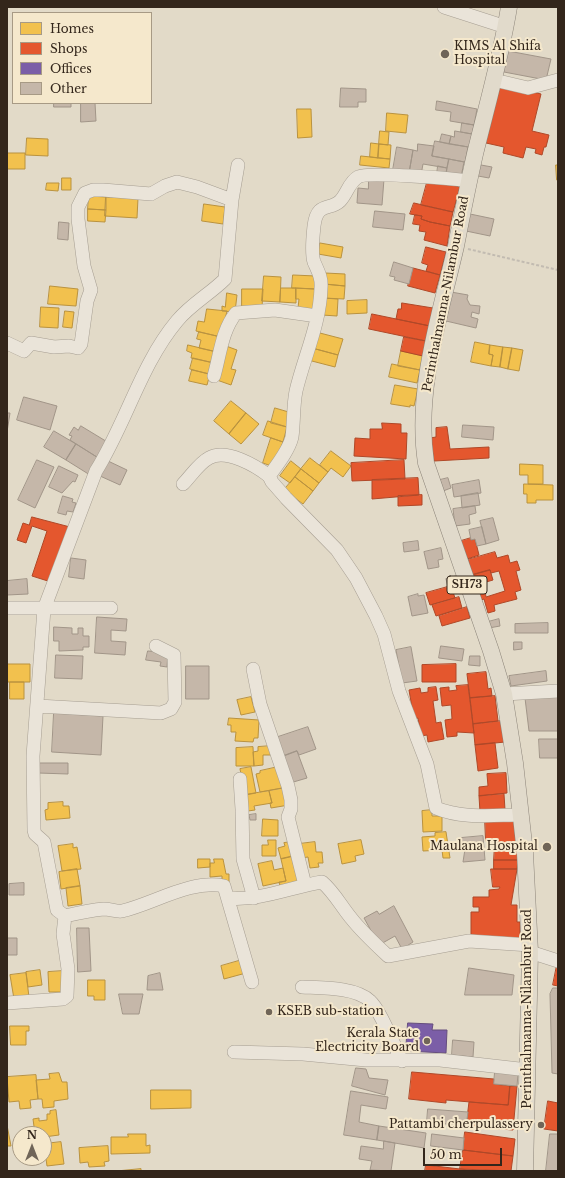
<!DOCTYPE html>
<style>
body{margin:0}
#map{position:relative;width:565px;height:1178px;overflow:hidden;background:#e2dac8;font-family:"Libre Baskerville",serif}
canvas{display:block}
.frame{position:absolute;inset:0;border:8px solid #33261b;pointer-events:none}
.legend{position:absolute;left:12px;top:12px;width:140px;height:92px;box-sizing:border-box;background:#f5e8cc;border:1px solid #a79a85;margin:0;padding:5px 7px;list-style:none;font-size:12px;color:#33261b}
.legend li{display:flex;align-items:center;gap:8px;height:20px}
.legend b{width:20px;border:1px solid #a79a85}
.north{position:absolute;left:12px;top:1126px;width:40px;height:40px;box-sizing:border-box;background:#f5e8cc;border:1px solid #a79a85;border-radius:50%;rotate:0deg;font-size:11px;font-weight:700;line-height:16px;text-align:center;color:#33261b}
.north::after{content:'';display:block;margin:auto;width:14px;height:18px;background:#706558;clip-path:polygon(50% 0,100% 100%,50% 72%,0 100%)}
.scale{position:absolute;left:423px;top:1148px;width:79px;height:18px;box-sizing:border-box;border:2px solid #33261b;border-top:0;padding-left:5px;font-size:12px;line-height:14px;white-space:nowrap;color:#33261b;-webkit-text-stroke:3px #f5e8cc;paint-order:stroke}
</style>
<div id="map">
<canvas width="565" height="1178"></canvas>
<div class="frame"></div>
<ul class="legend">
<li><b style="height:11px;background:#f2c14e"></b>Homes</li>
<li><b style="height:11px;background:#e4572e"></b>Shops</li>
<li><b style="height:11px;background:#7b5ea7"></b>Offices</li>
<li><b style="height:11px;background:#c5b7a9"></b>Other</li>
</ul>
<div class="north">N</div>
<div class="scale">50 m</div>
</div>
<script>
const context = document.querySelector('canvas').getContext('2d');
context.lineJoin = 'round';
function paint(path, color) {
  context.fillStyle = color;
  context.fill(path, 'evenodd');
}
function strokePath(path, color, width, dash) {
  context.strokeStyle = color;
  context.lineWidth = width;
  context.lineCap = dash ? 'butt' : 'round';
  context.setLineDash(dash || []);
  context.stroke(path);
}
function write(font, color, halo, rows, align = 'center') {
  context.font = font + ' "Libre Baskerville",serif';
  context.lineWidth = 4;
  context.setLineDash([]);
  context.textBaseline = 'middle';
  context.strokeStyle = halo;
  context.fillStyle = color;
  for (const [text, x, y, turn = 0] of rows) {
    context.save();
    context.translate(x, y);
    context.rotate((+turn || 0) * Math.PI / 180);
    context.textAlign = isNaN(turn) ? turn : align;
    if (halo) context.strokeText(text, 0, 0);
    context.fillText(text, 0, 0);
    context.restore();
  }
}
const homes = new Path2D(`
 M297 109H311L312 137 298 138Z
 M387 113 408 115 406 133 386 131Z
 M380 131 389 132 388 145 379 144Z
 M27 138 48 139V156L26 155Z
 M371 143 379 144 378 158 370 157Z
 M379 144 391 145 390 159 378 158Z
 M7 153H25V169H7Z
 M361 156 390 159 389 168 360 165Z
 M556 165H558V180H557Z
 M62 178H71V190H62Z
 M47 183H59L58 191 46 190Z
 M89 196 106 197V210L88 209Z
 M106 197 138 198 137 218 105 216Z
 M204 204 225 207 223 224 202 221Z
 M88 209 106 210 105 222 88 221Z
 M320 243 343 247 341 258 318 254Z
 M325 273 345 274V286L324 284Z
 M293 275 316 276 315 289 292 288Z
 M264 276 281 277 280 302 262 301Z
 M324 284 345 286 344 299 323 298Z
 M50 286 78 289 76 306 48 304Z
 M281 288H296V303L280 302Z
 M296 288 315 289 314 309 298 308 299 299H296Z
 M242 289H263L262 308H242Z
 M227 293 237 295 235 312 222 311V306L225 307Z
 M323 298 338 299 337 316 322 315Z
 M367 300V313L347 314V301Z
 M41 307 59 308 58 328 40 327Z
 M207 309 227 311 221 337 196 331 198 321 204 322Z
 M65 311 74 312 72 328 63 327Z
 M199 332 221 337 217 352 199 348 201 340 197 339Z
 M316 332 343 339 338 355 312 348Z
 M475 342 490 345 489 354 493 355 491 366 471 362Z
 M188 345 217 352 214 363 191 358 192 353 187 351Z
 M490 345 503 347 500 367 491 366 493 355 489 354Z
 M226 346 237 350 231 369 236 370 231 385 214 379Z
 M503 347 512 348 508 369 500 367Z
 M312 348 338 355 335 367 308 360Z
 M512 348 523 350 519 371 508 369Z
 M401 351 423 356 420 370 398 366Z
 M193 358 214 363 212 375 190 369Z
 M392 364 420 370 417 383 389 377Z
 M192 370 210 374 207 385 189 381Z
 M395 385 418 389 414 406 410 405V407L391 404Z
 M231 401 246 413 229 434 214 421Z
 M275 408 292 413 287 427 271 423Z
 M246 413 259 424 241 444 229 434Z
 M268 421 287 427 283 442 263 435Z
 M271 438 283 442 274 467 263 463Z
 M331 451 351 466 343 477 331 468 328 472 320 465Z
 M310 458 328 472 319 483 301 469Z
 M291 461 301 469 290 483 280 476Z
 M520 464 543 465V484H528V475H520Z
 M301 469 319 483 313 491 295 477Z
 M295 477 313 491 303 504 284 490Z
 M524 484 553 485V500H536V503H527V494H524Z
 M7 664H30V682H7Z
 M10 682H24V699H10Z
 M251 697 255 712 241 715 237 700Z
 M229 718 259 720 258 738H254L253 742 235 741 236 732H231V725H228Z
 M271 746 272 755H263V765L254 766 253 752 258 751V747Z
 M253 747 254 766H236V748Z
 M251 767 256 793 245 795 240 769Z
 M278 767 282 788 260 792 256 774 260 773V771Z
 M285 788 289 805 271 808 270 803H272L269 791Z
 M269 791 272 803 254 806 255 810 248 811 245 795Z
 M63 802V806H69L70 818 46 820 45 810 48 809V803Z
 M432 810V816H442V831L423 832 422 811Z
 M263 819 278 820V836H262Z
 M446 832 450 858H443L442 850 423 851 422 837 435 836V833Z
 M268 840H276V856H262V845H268Z
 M361 840 364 854 355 856 356 861 342 864 338 844Z
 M291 842 294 856 281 859 278 848 285 846 284 843Z
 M315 842 316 852H322L323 863H318L319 867 310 868 308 857 301 858 299 844Z
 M73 844V848L77 847 81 869 62 871 58 846Z
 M294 856 300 882 280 886 279 882 286 881 281 859Z
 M198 859H210V867L198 868Z
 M214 859H223L226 874H229V883H222V876L210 877V863H214Z
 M272 861 274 870 283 868 286 881 263 886 258 864Z
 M77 869 80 886 61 889 59 872Z
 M80 886 82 904 68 906 66 888Z
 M242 960 246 973 224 979 221 966Z
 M40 970 42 985 28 987 26 972Z
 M63 971V992H49L48 972Z
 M26 973 29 997 14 999 10 975Z
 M88 980H105V1000H94V996H88Z
 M10 1026H29V1031H26V1045H11Z
 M59 1073 62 1082H67L68 1099 54 1101V1107L43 1108 42 1099H38L36 1080 50 1079 49 1074Z
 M36 1075 38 1099 30 1100 31 1108 20 1109 19 1101 9 1102 7 1077Z
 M151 1090H191V1108L151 1109Z
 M56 1110 59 1135 44 1137V1134H35L33 1119 39 1118V1121L47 1120V1114H50V1111Z
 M7 1125 11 1146H7Z
 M128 1134H146V1146L150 1145V1153L111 1154V1137H128Z
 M61 1142 64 1164 47 1166 44 1144Z
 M108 1146 109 1161 104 1162 105 1166 89 1167 88 1162 80 1163 79 1148Z
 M141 1169V1171H117Z`);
paint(homes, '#f2c14e');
strokePath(homes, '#b9923f', 1);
const shops = new Path2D(`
 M500 84 541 94 532 131 549 135 546 147H544L542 155 535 153 536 149 526 147 523 158 503 153 504 147 486 143Z
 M428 179 460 187 453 212 421 205Z
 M414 203 453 212 450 226 430 222 421 219 422 216 410 214Z
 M415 215 422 216 421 219 430 222 450 226 447 246 424 240 426 232 419 231 420 225 413 224Z
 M426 247 446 252 440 275 426 271 428 265 422 263Z
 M413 268 440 275 435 293 408 286Z
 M402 303 433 308 430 326 396 319 398 309H401Z
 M372 314 430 326 426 341 369 329Z
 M404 337 426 341 423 356 401 351Z
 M382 423 401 424V433H407L406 459 354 456 355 438 370 439V429H382Z
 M447 427 450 449 489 447V458L434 461 430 438 436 437V428Z
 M404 460 405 479 352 481 351 463Z
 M418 478 419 495 372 499V480Z
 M422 495V505L398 506V496Z
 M32 517 70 527 51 582 32 576 47 531 32 526 26 543 17 540 23 523 29 525Z
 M471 538V540L475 539 479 555 467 559 461 541Z
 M495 552 497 558 508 555 510 563 517 561 520 570 516 571 521 590 515 592 517 599 494 605 495 611 488 613 484 599 481 600 479 592 485 591 486 597 505 591 499 571 491 573 490 570 472 575 467 560Z
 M490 570 493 580 476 585 472 575Z
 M451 586 455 598 430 605 426 593Z
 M459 597 462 608 436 616 432 605Z
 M467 607 470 618 442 626 439 616Z
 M456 664V682H422V665Z
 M486 672 488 689 491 688 492 696 470 698 467 674Z
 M468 685 474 733 457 732V736L447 737 445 720 452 719 451 705 442 706 440 688 449 687V691L457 690 456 686Z
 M436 687 438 700 433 701 436 723 441 722 444 739 428 742 427 735 421 736 418 718 414 719 409 690 420 688 421 693 428 692V688Z
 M495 696 498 721 473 724 470 698Z
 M502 721 505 742 475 745 473 724Z
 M495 743 498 768 478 771 475 745Z
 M506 773 507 793 479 796V787L488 786 487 774Z
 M504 794 505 810 480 812 479 796Z
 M485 819H514L516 844 486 841Z
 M495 845H517L518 860H494Z
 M494 860H518L517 869H494Z
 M491 869H517L511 905H517V922H520V943L471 938V912H479V907H473V897H489V890L499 889 500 887H493Z
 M557 965H558V986L553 985Z
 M412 1072 494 1079V1084L510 1086 508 1105 446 1100V1103L409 1099Z
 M510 1086H517L513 1130 466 1126 469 1102 508 1105Z
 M548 1101 558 1103V1131L544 1129Z
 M465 1132 515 1139 513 1156 463 1150Z
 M463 1150 513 1156 511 1171 460 1169Z
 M426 1165 460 1169 476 1171H425Z`);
paint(shops, '#e4572e');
strokePath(shops, '#af4828', 1);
const offices = new Path2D(`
 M408 1023 433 1024 432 1030H447L446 1053 406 1051Z`);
paint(offices, '#7b5ea7');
strokePath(offices, '#654d7d', 1);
const building = new Path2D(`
 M508 51 551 59 546 80 504 72Z
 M341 88 366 89V102H358V107H340Z
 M437 101 477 109 474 125 450 121 451 112 436 110Z
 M54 103H71V107H54Z
 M81 103H95L96 121 81 122Z
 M462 123 474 125 472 134 461 132Z
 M455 131 472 134 469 147 449 144 451 136 454 137Z
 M442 134 451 136 449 144 440 142Z
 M435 141 468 147 465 162 432 156Z
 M418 144 434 146 432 156 449 159 447 168 423 164 421 175 409 173 413 150 417 151Z
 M397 147 413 150 409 173 393 170Z
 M449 159 464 162 461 177 446 175Z
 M481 165 492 167 489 178 478 176Z
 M438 166 447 168 446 175 437 174Z
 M369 178 384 179 382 205 357 203 358 188 368 189Z
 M375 211 405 214 403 230 373 227Z
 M470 214 494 219 490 236 466 231Z
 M59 222 69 223 68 240 58 239Z
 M394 262 413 268 409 284 394 280 395 277 390 276Z
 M451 292 468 295 467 299 470 305 480 306 479 314 472 312 471 317 478 319 476 328 446 321Z
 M24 397 57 406 50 430 17 420Z
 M7 413H10L7 432Z
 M463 425 494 427 493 440 462 437Z
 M81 426 109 443 100 459 70 440 72 436 69 435 74 427 78 430Z
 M54 431 76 444 66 460 44 447Z
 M76 444 100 459 90 475 66 460Z
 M37 460 54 467 35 508 18 500Z
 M108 461 127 470 120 485 100 476Z
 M59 466 78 475 75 482 73 481 62 493 49 487Z
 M448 478 451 488 443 491 440 480Z
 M479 480 481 493 454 497 452 485Z
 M478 493 480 505 462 508 461 496Z
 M63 496 73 499 72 502 76 503 73 512 67 511 66 515 58 513Z
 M475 506 476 513 469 515 470 524 455 526 453 509Z
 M493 518 499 540 486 544 480 521Z
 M482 527 486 544 477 546 475 539 471 540 469 530Z
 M418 541 419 550 404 552 403 543Z
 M441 548 443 559 438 560 439 567 428 569 424 552Z
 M71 558 86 560 84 579 69 577Z
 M457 576 460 584 448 587 446 579Z
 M27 579 28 594 7 595V581Z
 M418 594V596L424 595 428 613 412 616 408 597Z
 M97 617 127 619 126 631 111 630V641L126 642 125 655 95 653Z
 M499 619 500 626 489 628 488 622Z
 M548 623V633H515V624Z
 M54 627 72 628V634H78V628H83V636H89V647H83V650L59 651V641H54Z
 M514 642H522V649L514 650Z
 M441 646 464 649 462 661 439 658Z
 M411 647 417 681 402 683 396 650Z
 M148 651 168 653 167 667 160 666 161 662 146 660Z
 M56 655 83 656 82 679 55 678Z
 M470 656H480V666L469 665Z
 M186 666H209V699H186Z
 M546 671 547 681 511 686 509 676Z
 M558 695V731H529L525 698Z
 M54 713 103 716 101 755 52 752Z
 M308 727 316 749 299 755 297 751 281 757 275 738Z
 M539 739H558V758H540Z
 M297 751 307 778 290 783 281 757Z
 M38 763H68V774L38 773Z
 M256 814V820H250L249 815Z
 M483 836 485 860 463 862 465 849H462L461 838Z
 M24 883V895H9V884Z
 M394 906 413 942 402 949 395 936 379 945 364 918 377 911 379 914Z
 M77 928H89L91 971 78 972Z
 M7 938H17V955H7Z
 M469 968 514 975 512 995H465Z
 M160 973 163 990H147L148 976Z
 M553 988H558V1074L552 1073 550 994Z
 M119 994H143L139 1014H123Z
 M453 1040 474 1042 473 1057 452 1055Z
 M356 1068 366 1069 369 1078 388 1080 385 1095 352 1086Z
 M495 1072 518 1074 517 1086 494 1084Z
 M351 1091 388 1097 386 1109 361 1105 359 1122 379 1126 377 1140 344 1135Z
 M428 1109 468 1112 466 1126 427 1122Z
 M379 1126 426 1133 424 1148 377 1140Z
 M432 1134 464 1138 463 1150 431 1146Z
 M550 1134H558V1171H546Z
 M384 1141 395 1143 391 1171 370 1170 372 1161 359 1159 361 1146 383 1149Z`);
paint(building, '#c5b7a9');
strokePath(building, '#a19588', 1);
const minor = new Path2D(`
 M444 7 506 27
 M494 80 528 88 558 80
 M470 181C454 179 368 171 358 177 349 182 347 194 340 201 330 211 317 201 314 226 313 236 311 253 314 262 318 271 322 278 321 288 320 324 304 357 296 391 293 406 294 422 292 437 289 450 277 465 269 476L272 482 286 498 337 550 356 578 376 616 384 634 399 691 427 764 436 808C462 819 493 815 521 815
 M232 200 238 165
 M7 343 24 351 31 343 54 347 69 346 78 348 81 344 87 301 91 290 84 266 78 219V207L85 193 93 190H103L151 194 165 186 177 182 197 187 232 200 225 279C210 294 191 304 177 321 141 364 126 423 96 471L44 609 33 756 34 830 35 834 44 842 57 910 65 916
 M214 376C220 355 222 330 236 313L275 310 317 316
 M183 484C191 476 199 463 209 458 226 448 256 466 269 476
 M7 608H111
 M253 669 260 704 288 786 291 800V809L288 817 305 885
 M504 694 558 691
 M38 706 161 713 171 709 175 702 174 655 156 646
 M240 779 242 809 243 859 254 898
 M228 898C260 901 291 887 322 882 334 892 341 906 351 918 362 932 375 944 388 956L469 941 530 945
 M65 916C78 913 91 910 104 909 110 909 117 912 122 911 153 904 191 879 224 886L252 982
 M530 952 558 961
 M302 987C321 988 356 987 370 1001 381 1011 394 1046 402 1061
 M7 1003 63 999 67 996 68 969 63 934 65 916
 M234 1052 303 1054 366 1060H440L528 1070`);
const major = new Path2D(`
 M509 7C501 57 487 105 475 154 468 185 462 215 456 246 440 316 415 390 426 463L491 651 504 694 515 763 525 853 530 952 525 1171`);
strokePath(minor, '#a69e92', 14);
strokePath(major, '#8c8479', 17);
strokePath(new Path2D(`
 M468 249 558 270`), '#c2bbb1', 2, [3, 2]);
strokePath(minor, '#eae4d9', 13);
strokePath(major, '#e1dacb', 16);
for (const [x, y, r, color] of [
 [445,54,5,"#706558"],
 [547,847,5,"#706558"],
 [269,1012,4,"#706558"],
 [427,1041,4,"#706558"],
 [541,1125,4,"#706558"]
]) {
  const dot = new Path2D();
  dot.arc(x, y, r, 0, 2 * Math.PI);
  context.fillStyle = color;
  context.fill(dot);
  strokePath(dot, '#f5e8cc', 1.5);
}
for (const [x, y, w] of [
 [467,585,40]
]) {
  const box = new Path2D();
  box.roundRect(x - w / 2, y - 9, w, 18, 3);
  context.fillStyle = '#f5e8cc';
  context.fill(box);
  strokePath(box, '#33261b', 1);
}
write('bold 11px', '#33261b', null, [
 ["SH73",467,585]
]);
write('12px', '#33261b', '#f5e8cc', [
 ["KIMS Al Shifa",454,47,"left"],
 ["Hospital",454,61,"left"],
 ["Maulana Hospital",538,847],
 ["KSEB sub-station",277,1012,"left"],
 ["Kerala State",419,1034],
 ["Electricity Board",419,1048],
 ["Pattambi cherpulassery",533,1125]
], 'right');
write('12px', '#33261b', '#f5e8cc', [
 ["Perinthalmanna-Nilambur Road",446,294,-79],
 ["Perinthalmanna-Nilambur Road",528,1009,-90]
]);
</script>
